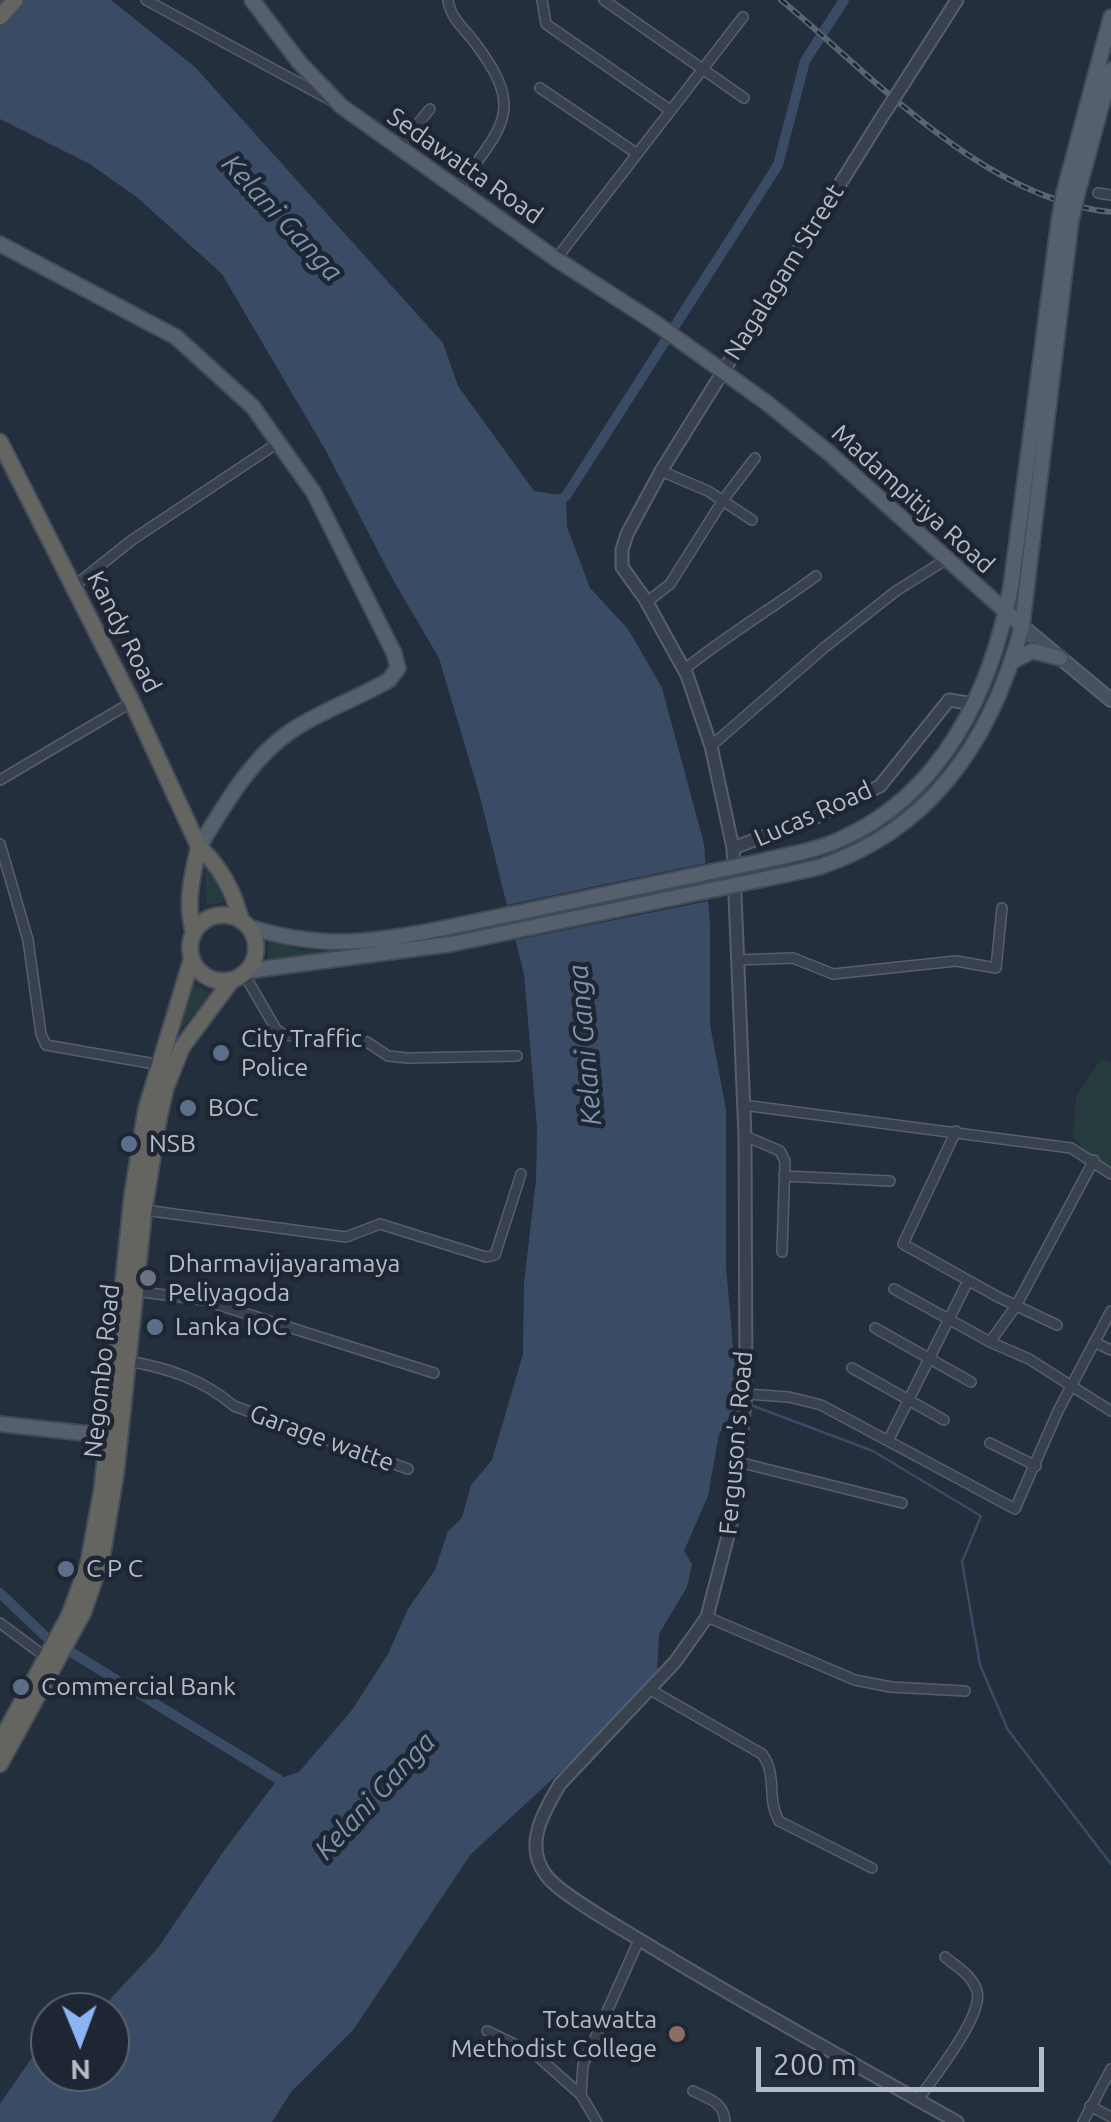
<!DOCTYPE html>
<style>
body{margin:0}
#map{position:relative;width:1111px;height:2122px;overflow:hidden;background:#242f3d;font-family:Ubuntu,sans-serif}
canvas{display:block}
.north{position:absolute;left:30px;top:1992px;width:100px;height:100px;box-sizing:border-box;background:#1d2632;border:2px solid #59626e;border-radius:50%;rotate:179deg;font-size:28px;font-weight:700;line-height:40px;text-align:center;color:#b4bcc8}
.north::after{content:'';display:block;margin:auto;width:35px;height:45px;background:#8cb4f5;clip-path:polygon(50% 0,100% 100%,50% 72%,0 100%)}
.scale{position:absolute;left:756px;top:2047px;width:288px;height:45px;box-sizing:border-box;border:5px solid #b4bcc8;border-top:0;padding-left:12px;font-size:30px;line-height:35px;white-space:nowrap;color:#b4bcc8;-webkit-text-stroke:8px #1d2632;paint-order:stroke}
</style>
<div id="map">
<canvas width="1111" height="2122"></canvas>
<div class="north">N</div>
<div class="scale">200 m</div>
</div>
<script>
const context = document.querySelector('canvas').getContext('2d');
context.lineJoin = 'round';
function paint(path, color) {
  context.fillStyle = color;
  context.fill(path, 'evenodd');
}
function strokePath(path, color, width, dash) {
  context.strokeStyle = color;
  context.lineWidth = width;
  context.lineCap = dash ? 'butt' : 'round';
  context.setLineDash(dash || []);
  context.stroke(path);
}
function write(font, color, halo, rows, align = 'center') {
  context.font = font + ' Ubuntu,sans-serif';
  context.lineWidth = 9;
  context.setLineDash([]);
  context.textBaseline = 'middle';
  context.strokeStyle = halo;
  context.fillStyle = color;
  for (const [text, x, y, turn = 0] of rows) {
    context.save();
    context.translate(x, y);
    context.rotate((+turn || 0) * Math.PI / 180);
    context.textAlign = isNaN(turn) ? turn : align;
    if (halo) context.strokeText(text, 0, 0);
    context.fillText(text, 0, 0);
    context.restore();
  }
}
paint(new Path2D(`
 M204 858 224 902 207 905Z
 M269 942 303 950 340 951 267 961Z
 M192 983 211 993 179 1032Z
 M1101 1059 1111 1063V1178L1073 1137 1076 1097Z`), '#263b3e');
paint(new Path2D(`
 M0 0H111L195 67 443 343 458 386 534 491 566 496 567 527 590 588 628 629 662 688 704 844 710 926V1025L726 1109V1266L738 1404 719 1434 708 1496 684 1551 692 1564 687 1587 659 1634 657 1670 606 1730 471 1854 353 2030 291 2092 272 2122H0V2104L38 2049 50 2042V2072H110V2012H98L158 1948 223 1852 278 1779 299 1772 352 1710 388 1654 408 1609 435 1570 448 1531 462 1518 471 1485 492 1460 523 1354 524 1283 536 1180 537 1127 524 974 479 793 439 658 392 578 326 451 222 274 138 198 88 163 0 119Z`), '#3a4c65');
paint(new Path2D(`
 M711 862 713 900 511 941 502 906Z`), '#242f3d');
strokePath(new Path2D(`
 M748 1404 873 1451 981 1516 962 1562 980 1665 1008 1730 1111 1864`), '#3a4c65', 2.5);
strokePath(new Path2D(`
 M556 502 566 496 778 165 805 61 844 0
 M0 1593 45 1636 278 1779`), '#3a4c65', 10);
const minor = new Path2D(`
 M146 0 334 102
 M448 0C450 16 462 27 472 39 527 110 504 124 457 189
 M542 0 546 24 670 110
 M604 0 744 98
 M540 88 636 153
 M398 147 430 109
 M1098 193 1111 195
 M556 259 743 17
 M661 471 708 491 752 520
 M73 587 132 540 279 442
 M647 602 670 584 723 500 755 458
 M685 669C727 635 773 608 816 576
 M711 746 825 647 896 591 947 559
 M0 780 132 702
 M0 844 28 940 41 1034 46 1045 161 1065
 M738 960 793 958 833 974 956 961 996 968 1002 908
 M244 974 276 1029 284 1035 367 1042 388 1056 408 1058 517 1056
 M743 1105 1071 1148 1111 1174
 M956 1131 903 1244 998 1297 1057 1325
 M745 1136 780 1151 785 1161 782 1252
 M784 1176 890 1181
 M144 1210 346 1237 380 1224 486 1257 495 1255 521 1174
 M894 1289 990 1342 1029 1359 1111 1411
 M135 1291 203 1300 434 1373
 M875 1328 971 1382
 M990 1342 1016 1306 1094 1160
 M1094 1342 1111 1350
 M128 1361C168 1368 202 1379 234 1406L408 1469
 M852 1368 944 1420
 M746 1394 789 1397 821 1405 1015 1509 1058 1411 1111 1311
 M888 1441 968 1281
 M990 1443 1036 1466
 M738 1462 902 1503
 M707 1617 855 1680 891 1687 965 1691
 M0 1623 47 1658
 M649 1689 762 1754C778 1775 766 1798 779 1821L872 1868
 M487 2031 535 2054 581 2095
 M693 2091C709 2099 724 2102 725 2122
 M918 2100C933 2078 984 2015 977 1991 972 1975 957 1967 945 1957
 M1090 2106 1111 2117
 M597 2122 581 2095 583 2065 639 1940
 M1083 2122 1111 2069`);
const tertiary = new Path2D(`
 M902 86 957 0
 M880 120 661 471 627 534 622 550V567L645 599 687 675 711 746 733 848 745 1136 746 1394 731 1524 707 1617 675 1662 560 1784C544 1811 523 1845 546 1875 558 1893 619 1927 640 1940 744 2004 851 2062 957 2122
 M733 848 816 817 880 786 949 700 974 704`);
const secondary = new Path2D(`
 M1022 626 1111 700`);
const primary = new Path2D(`
 M252 0 299 62 341 106 556 259 654 322 767 403 829 453 1022 626
 M1064 192 1111 17
 M1077 195 1111 70
 M0 244 176 337 253 407 314 493 394 653 398 668 389 680C357 699 322 710 291 731 251 758 224 806 199 847
 M1013 661 1032 651 1060 658
 M767 860C792 854 818 850 841 839 943 794 992 689 1011 586L1059 220
 M769 878C786 874 805 871 822 866 934 828 993 736 1022 626L1071 221
 M249 927C326 951 374 942 450 927
 M247 971 451 944
 M0 1424 119 1437`);
const trunk = new Path2D(`
 M0 17 15 0
 M0 442 132 702 199 847C220 866 234 893 241 920
 M190 948a33 33 0 1 1 66 0a33 33 0 1 1-66 0Z
 M194 933C185 905 192 875 199 847
 M0 1742 69 1616 88 1565 102 1490 132 1197 146 1110 192 958
 M0 1764 83 1613 102 1557 116 1472 144 1210 159 1117 166 1087 182 1047 232 980`);
strokePath(minor, '#565f6b', 12);
strokePath(tertiary, '#565f6b', 15);
strokePath(secondary, '#565f6b', 16);
strokePath(primary, '#414a56', 18);
strokePath(trunk, '#434c58', 19);
strokePath(minor, '#38414d', 9);
strokePath(tertiary, '#38414d', 11);
strokePath(secondary, '#465060', 12);
strokePath(primary, '#56606d', 14);
strokePath(trunk, '#646461', 15);
const rail = new Path2D(`
 M781 0C874 77 985 200 1111 212`);
strokePath(rail, '#5a6574', 6);
strokePath(rail, '#1d2632', 2.5, [8]);
const tertiaryBridge = new Path2D(`
 M880 120 902 86`);
const primaryBridge = new Path2D(`
 M1059 220 1064 192
 M1071 221 1077 195
 M450 927 767 860
 M451 944 769 878`);
strokePath(tertiaryBridge, '#565f6b', 15, []);
strokePath(primaryBridge, '#414a56', 18, []);
strokePath(tertiaryBridge, '#38414d', 11);
strokePath(primaryBridge, '#56606d', 14);
for (const [x, y, r, color] of [
 [221,1053,10,"#5c6f8a"],
 [188,1108,10,"#5c6f8a"],
 [129,1144,10,"#5c6f8a"],
 [148,1278,10,"#6b7280"],
 [155,1327,10,"#5c6f8a"],
 [66,1569,10,"#5c6f8a"],
 [21,1687,10,"#5c6f8a"],
 [677,2034,10,"#8d6e63"]
]) {
  const dot = new Path2D();
  dot.arc(x, y, r, 0, 2 * Math.PI);
  context.fillStyle = color;
  context.fill(dot);
  strokePath(dot, '#1d2632', 4);
}
write('25px', '#b4bcc8', '#1d2632', [
 ["Sedawatta Road",465,166,35],
 ["Nagalagam Street",784,272,-58],
 ["Madampitiya Road",913,499,42],
 ["Kandy Road",124,632,63],
 ["Lucas Road",813,814,-24],
 ["Negombo Road",102,1371,-84],
 ["Garage watte",322,1438,20],
 ["Ferguson's Road",736,1443,-85]
]);
write('25px', '#b4bcc8', '#1d2632', [
 ["City Traffic",241,1039],
 ["Police",241,1068],
 ["BOC",208,1108],
 ["NSB",149,1144],
 ["Dharmavijayaramaya",168,1264],
 ["Peliyagoda",168,1293],
 ["Lanka IOC",175,1327],
 ["C P C",86,1569],
 ["Commercial Bank",41,1687],
 ["Totawatta",657,2020,"right"],
 ["Methodist College",657,2049,"right"]
], 'left');
write('italic 28px', '#7c92af', '#1d2632', [
 ["Kelani Ganga",282,218,47],
 ["Kelani Ganga",585,1045,-95],
 ["Kelani Ganga",375,1796,-47]
]);
</script>
